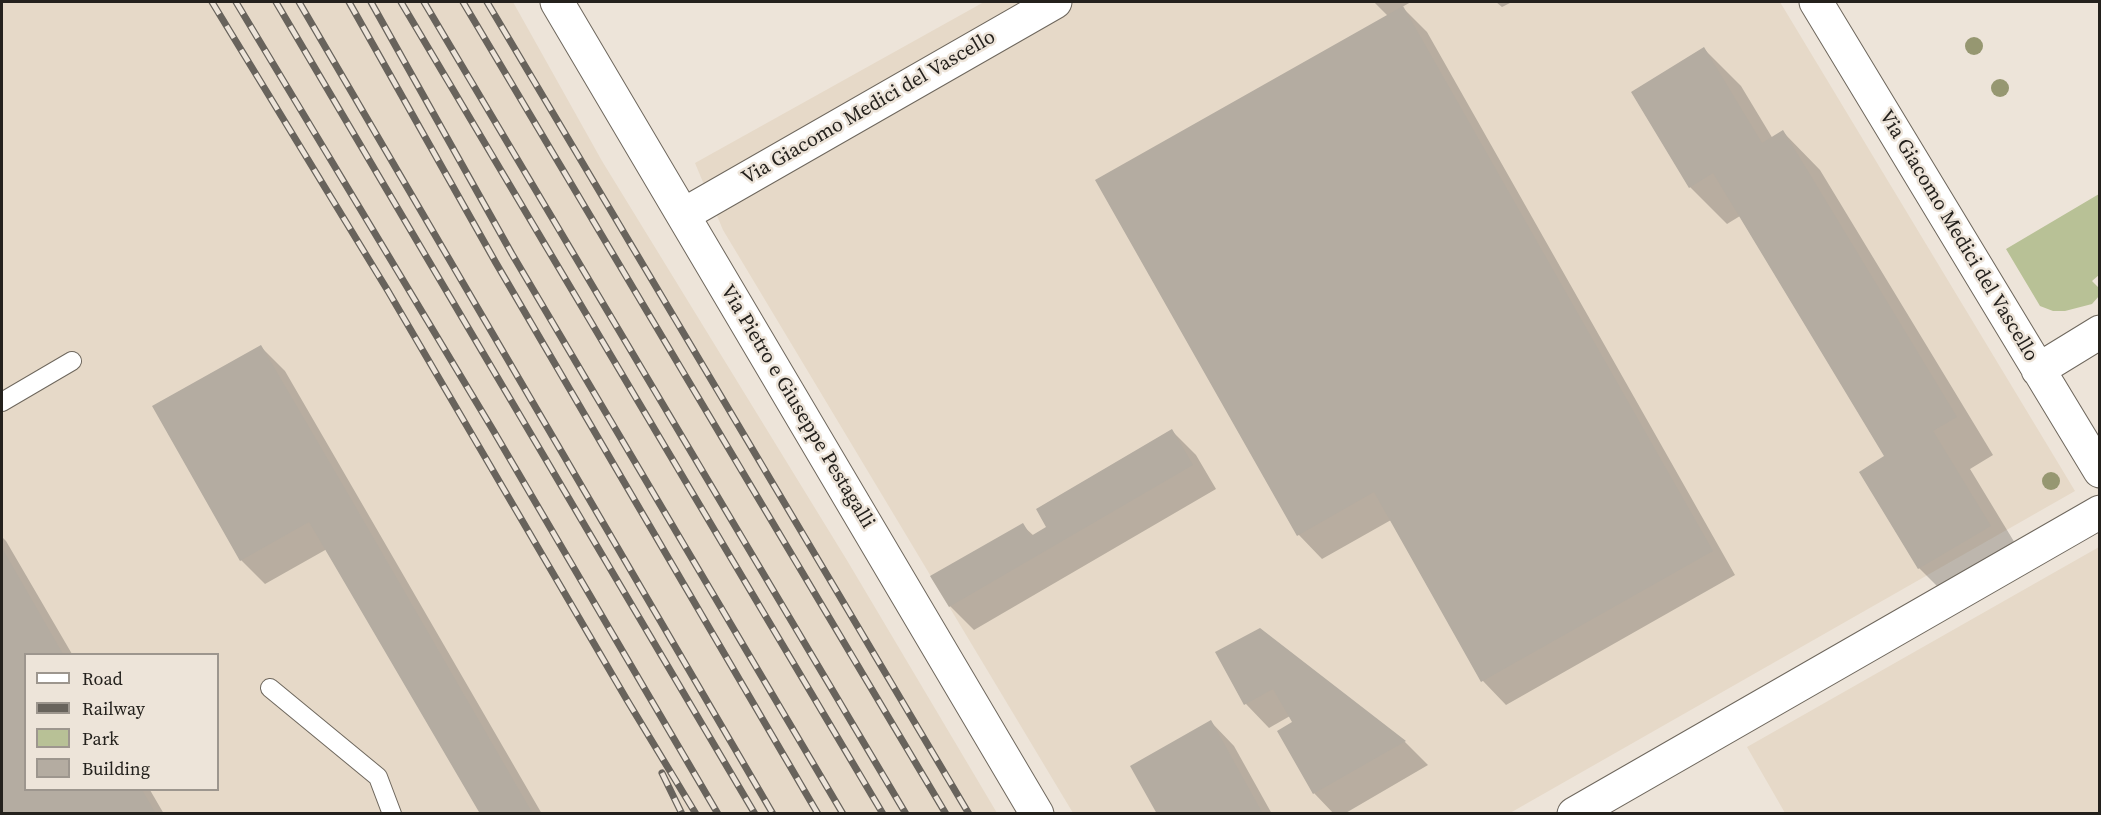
<!DOCTYPE html>
<style>
body{margin:0}
#map{position:relative;width:2101px;height:815px;overflow:hidden;background:#ede4d9;font-family:"Source Serif 4",serif}
canvas{display:block}
.frame{position:absolute;inset:0;border:3px solid #24211d;pointer-events:none}
.legend{position:absolute;left:24px;top:653px;width:195px;height:138px;box-sizing:border-box;background:#ede4d9;border:2px solid #9d968e;margin:0;padding:8px 10px;list-style:none;font-size:18px;color:#24211d}
.legend li{display:flex;align-items:center;gap:12px;height:30px}
.legend b{width:30px;border:2px solid #9d968e}
</style>
<div id="map">
<canvas width="2101" height="815"></canvas>
<div class="frame"></div>
<ul class="legend">
<li><b style="height:8px;background:#fff"></b>Road</li>
<li><b style="height:8px;background:#68635c"></b>Railway</li>
<li><b style="height:16px;background:#b8c196"></b>Park</li>
<li><b style="height:16px;background:#b4aca1"></b>Building</li>
</ul>
</div>
<script>
const context = document.querySelector('canvas').getContext('2d');
context.lineJoin = 'round';
function paint(path, color) {
  context.fillStyle = color;
  context.fill(path, 'evenodd');
}
function strokePath(path, color, width, dash) {
  context.strokeStyle = color;
  context.lineWidth = width;
  context.lineCap = dash ? 'butt' : 'round';
  context.setLineDash(dash || []);
  context.stroke(path);
}
function write(font, color, halo, rows, align = 'center') {
  context.font = font + ' "Source Serif 4",serif';
  context.lineWidth = 5;
  context.setLineDash([]);
  context.textBaseline = 'middle';
  context.strokeStyle = halo;
  context.fillStyle = color;
  for (const [text, x, y, turn = 0] of rows) {
    context.save();
    context.translate(x, y);
    context.rotate((+turn || 0) * Math.PI / 180);
    context.textAlign = isNaN(turn) ? turn : align;
    if (halo) context.strokeText(text, 0, 0);
    context.fillText(text, 0, 0);
    context.restore();
  }
}
paint(new Path2D(`
 M2 2H513L602 161 848 562 997 813 2 814ZM26 654H218V790H26Z
 M984 2H1780L2075 491 1510 813H1073L723 230 695 163Z
 M2099 547V813H1785L1747 747Z`), '#e6d9c8');
paint(new Path2D(`
 M2099 194V275L2092 281 2099 288V296L2092 304 2065 311H2053L2040 306 2006 249Z`), '#b8c196');
paint(new Path2D(`
 M1374 2H1411L1402 7 1427 32 1735 575 1506 705 1483 681 1391 520 1322 559 1299 535 1097 181 1388 16Z
 M1496 2H1512L1502 7Z
 M1704 49 1741 86 1773 139 1783 132 1820 170 1993 455 1970 469 2027 563 1957 606 1919 568 1861 472 1886 457 1740 216 1727 224 1690 187Z
 M261 347 285 371 542 814H479L481 812 327 549 265 584 241 560Z
 M1172 431 1196 455 1216 489 974 630 950 606 1022 525 1034 536 1048 528Z
 M2 537 6 541 72 654H26V790H150L164 814H2Z
 M1260 629 1405 742 1428 765 1344 814H1334L1314 793 1294 723 1290 716 1269 728 1246 704Z
 M1211 722 1234 746 1272 814H1159Z`), '#0003');
paint(new Path2D(`
 M1403 6 1713 551 1481 682 1374 492 1297 536 1095 180Z
 M1704 47 1762 143 1783 130 1957 417 1933 431 1991 526 1918 569 1859 472 1884 456 1713 173 1689 188 1631 92Z
 M261 345 351 499 533 814H476L479 812 309 522 240 561 152 406Z
 M1172 429 1193 465 949 607 930 576 1023 523 1031 536 1046 527 1036 509Z
 M2 548 63 654H26V790H142L156 814H2Z
 M1260 628 1406 741 1313 794 1277 731 1292 722 1273 689 1244 705 1215 652Z
 M1211 720 1263 814H1157L1130 766Z`), '#b4aca1');
const lane = new Path2D(`
 M2 402 72 361
 M270 688 378 777 392 814`);
const street = new Path2D(`
 M557 2 1037 814
 M1816 2 2100 471
 M683 215 1055 2
 M2038 370 2100 332
 M1574 814 2100 512`);
strokePath(lane, '#6e675d', 20);
strokePath(street, '#6e675d', 35);
strokePath(lane, '#fff', 18);
strokePath(street, '#fff', 33);
const rail = new Path2D(`
 M212 2 388 291 627 700 696 814
 M236 2 493 430 718 814
 M276 2 755 814
 M299 2 773 814
 M349 2 496 263 818 814
 M371 2 512 254 843 814
 M401 2 883 814
 M424 2 906 814
 M463 2 946 814
 M487 2 969 814
 M662 773 682 814`);
strokePath(rail, '#68635c', 7);
strokePath(rail, '#ede4d9', 4.5, [14]);
context.fillStyle = '#969771';
for (const [x, y] of [
 [1974,46],
 [2000,88],
 [2051,481]
]) {
  context.beginPath();
  context.arc(x, y, 9, 0, 2 * Math.PI);
  context.fill();
}
write('20px', '#24211d', '#ede4d9', [
 ["Via Giacomo Medici del Vascello",869,108,-30],
 ["Via Giacomo Medici del Vascello",1958,236,59],
 ["Via Pietro e Giuseppe Pestagalli",797,407,59]
]);
</script>
